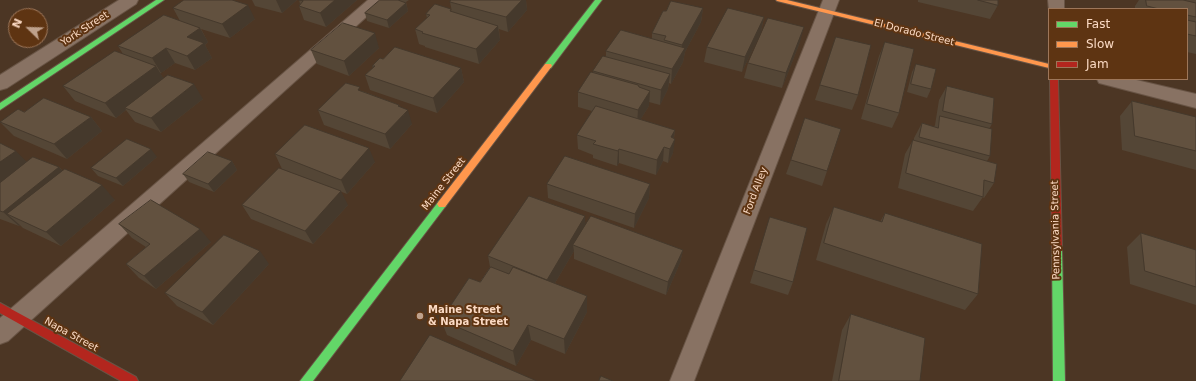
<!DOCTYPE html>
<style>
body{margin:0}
#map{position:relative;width:1196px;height:381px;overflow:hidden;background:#4c3624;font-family:"DejaVu Sans",sans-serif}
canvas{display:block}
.legend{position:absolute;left:1048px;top:8px;width:140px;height:72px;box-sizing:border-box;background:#5e3412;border:1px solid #9d7659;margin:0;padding:5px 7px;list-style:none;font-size:12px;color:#fbdac4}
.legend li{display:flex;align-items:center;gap:8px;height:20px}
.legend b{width:20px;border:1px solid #9d7659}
.north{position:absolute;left:8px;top:8px;width:40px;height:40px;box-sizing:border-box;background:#5e3412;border:1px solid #9d7659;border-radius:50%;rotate:293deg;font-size:11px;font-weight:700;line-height:16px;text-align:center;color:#fbdac4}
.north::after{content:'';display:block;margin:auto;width:14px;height:18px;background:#bea18c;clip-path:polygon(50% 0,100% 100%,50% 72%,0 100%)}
</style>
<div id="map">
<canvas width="1196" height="381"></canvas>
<ul class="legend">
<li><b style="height:5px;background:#63d668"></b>Fast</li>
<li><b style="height:5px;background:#ff974d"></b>Slow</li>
<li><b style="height:5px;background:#b3261e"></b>Jam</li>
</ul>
<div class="north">N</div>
</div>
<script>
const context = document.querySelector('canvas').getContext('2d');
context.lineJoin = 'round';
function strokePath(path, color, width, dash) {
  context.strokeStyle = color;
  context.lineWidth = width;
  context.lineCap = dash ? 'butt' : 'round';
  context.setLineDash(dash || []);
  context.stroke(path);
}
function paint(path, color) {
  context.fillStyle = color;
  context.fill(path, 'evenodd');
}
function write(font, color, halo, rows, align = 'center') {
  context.font = font + ' "DejaVu Sans",sans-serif';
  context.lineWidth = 4;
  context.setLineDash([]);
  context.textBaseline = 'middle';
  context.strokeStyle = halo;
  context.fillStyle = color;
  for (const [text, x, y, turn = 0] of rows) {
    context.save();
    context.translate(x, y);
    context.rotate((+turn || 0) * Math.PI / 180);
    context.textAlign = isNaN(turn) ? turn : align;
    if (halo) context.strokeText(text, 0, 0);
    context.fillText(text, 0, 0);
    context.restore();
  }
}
const lane = new Path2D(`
 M368 0H385L8 341 0 344V318Z
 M823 0H839L694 381H670Z`);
const street = new Path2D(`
 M119 0H138L136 4 7 88 0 90V75Z
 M1048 0H1064V9H1049V11Z
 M1097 79H1132L1196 94V108L1099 83Z`);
const fast = new Path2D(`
 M156 0H164L0 110V103Z
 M595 0H602L551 68H545V64Z
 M442 200 445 201 447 204 445 207 313 381H300L439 201Z
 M1057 246 1060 247 1062 250 1065 381H1053L1052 250 1054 247Z`);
const slow = new Path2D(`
 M776 0H787L1049 64V68L777 1Z
 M545 64H551L552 66 445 207H439L437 204 439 201Z`);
const jam = new Path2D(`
 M1050 79H1058L1062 250 1060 253 1057 254 1054 253 1052 250Z
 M0 303 136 377 138 381H121L0 313Z`);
strokePath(lane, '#685445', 2);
strokePath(street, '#685445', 2);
strokePath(fast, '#685445', 2);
strokePath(slow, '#685445', 2);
strokePath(jam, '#685445', 2);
paint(lane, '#887263');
paint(street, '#887263');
paint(fast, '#63d668');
paint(slow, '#ff974d');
paint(jam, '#b3261e');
paint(new Path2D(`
 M252 0H297L282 13 255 6Z
 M299 0H357L326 27 304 20 299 6 300 4Z
 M380 0H409L406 2 408 11 389 28 367 21 365 13Z
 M451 0H526L527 10 508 32 499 29 500 40 479 64 425 47V46L419 44 415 29 427 18 426 14 451 9 452 12 450 2Z
 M918 0H998V5L990 19 918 2Z
 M1139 0H1196V54L1187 52V9H1135V6Z
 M173 8 255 19 230 38 201 29 208 42 205 45 212 58 195 70 175 63 161 73H160L163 78 203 99 161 132 135 122 126 110 116 118 75 101 63 86 123 54 118 46 180 21Z
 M703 8 701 22 685 52 683 62 671 84 669 83 668 89 660 105 649 102V106L640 120 675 130 674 138 673 153 668 163 663 161 656 175 619 163 617 166 593 158V155L578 149 577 135 592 111 578 107V92L593 73V71L606 56V51L652 39V33L666 11Z
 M764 17 761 32 742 72 704 62 707 47Z
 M836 37 858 95 852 110 815 100Z
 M800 42 782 88 744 78 748 63Z
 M885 42 899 113 892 128 861 119 879 56Z
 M379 48 349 76 317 64 311 50Z
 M383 59 461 68 464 82 437 113 370 90 365 75 373 68 372 66Z
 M916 64 931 89 927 98 907 92 912 72Z
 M947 86 992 124 989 129 990 156 987 161 994 183 984 198 983 197 973 211 898 188 905 154 913 140H914V138L922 123 934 127 935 125 939 100Z
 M362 91 399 105 400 107 412 124 390 149 324 125 318 110Z
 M1132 101 1196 117V170L1122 150 1120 116Z
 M24 112 91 117 102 131 67 159 14 136 0 122Z
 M0 143 27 162 59 167 63 171 115 200 61 246 23 228 20 225 19 226 0 219Z
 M275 154 375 162 347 194 282 169Z
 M157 157 123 186 98 176 91 168Z
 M791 160 827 171 822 186 786 174Z
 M232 161 237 170 214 192 189 182 183 174Z
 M547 184H650L649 198 634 228 548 198Z
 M242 205H348L313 244 251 219Z
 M834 207 880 222 885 213 978 294 965 310 816 260 826 224Z
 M770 217 793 282 788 295 750 283Z
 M119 224 211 242 156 289 139 278 126 264 146 247 132 238Z
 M585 225 683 250 680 263 666 295 574 259V251L555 283 587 312 565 354 531 340 516 366 447 335 441 320 480 282 490 267 488 256Z
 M1141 233 1196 250V305L1130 284 1127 247Z
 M269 264 213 325 177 306 165 293Z
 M851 314 920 381H832L842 330Z`), '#544636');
paint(new Path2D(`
 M276 0H297L282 13Z
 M335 0H357L326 27 320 13Z
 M522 0H526L527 10 508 32 506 17Z
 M406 3 408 11 389 28 387 20Z
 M248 5 255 19 230 38 222 24Z
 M703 8 701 22 685 52 683 62 671 84 672 69 681 55 682 45Z
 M764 17 761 32 742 72 745 57Z
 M498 26 500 40 479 64 476 49Z
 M804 27 800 42 782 88 786 73Z
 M200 28 208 42 205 45 212 58 195 70 187 56V37Z
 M375 33 379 48 349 76 344 61Z
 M166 48 175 63 161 73 152 58Z
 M156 66 165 81 125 108 126 110 116 118 105 103Z
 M461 68 464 82 437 113 433 98Z
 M670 74 668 89 660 105 661 90Z
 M194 84 203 99 161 132 151 118Z
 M650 91 649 106 637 125 638 110Z
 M399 105 403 116 408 110 412 124 390 149 385 134Z
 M91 117 102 131 67 159 54 144Z
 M675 130 673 142 675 139 673 153 668 163 671 137Z
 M664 147 663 161 656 175 657 160Z
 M369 148 375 162 347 194 341 180Z
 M151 149 157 157 123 186 116 178Z
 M619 149V163L617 166 618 151Z
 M16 151 30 165 0 187V162Z
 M232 161 237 170 214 192 208 184Z
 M59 167 72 181 7 214 20 225 19 226 3 212Z
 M650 184 649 198 634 228 635 214Z
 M102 185 115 200 61 246 46 232Z
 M341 191 348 205 313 244 305 231Z
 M585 216 586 230 573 245 574 251 549 293 547 280Z
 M200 229 211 242 156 289 144 276Z
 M683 250 680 263 666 295 668 282Z
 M260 251 269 264 213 325 202 312Z
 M587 296V312L565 354 564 339Z
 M528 325 531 340 516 366 513 351Z`), '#45392c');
const building = new Path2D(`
 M184 0H232L248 5 222 24 173 8Z
 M299 0H335L320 13 299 6 303 1Z
 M380 0H398L406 3 387 20 365 13Z
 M451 0H522L506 17 450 2Z
 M978 0H998V5Z
 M1146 0H1183L1196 3V17L1187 15V9H1159L1147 6Z
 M671 1 703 8 682 45 664 40 666 36 652 33 663 11H666Z
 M435 4 451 9 450 11 498 26 476 49 422 33 423 32 415 29 430 15 426 14Z
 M728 8 764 17 745 57 707 47Z
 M164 15 200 28 187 37 204 43 187 56 166 48 152 58 118 46Z
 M768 18 804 27 786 73 748 63Z
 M1187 20 1196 22V36L1187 34Z
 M343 23 375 33 344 61 311 50Z
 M621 30 685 48 672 69 606 51Z
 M836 37 871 45 858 95 820 85Z
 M885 42 914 49 899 113 867 104Z
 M395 47 461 68 433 98 365 75 375 66H372L380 58 383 59Z
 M115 51 156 66 105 103 63 86Z
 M603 56 670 74 661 90 593 71Z
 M916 64 936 69 931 89 911 84Z
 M591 72 638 85 639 87 650 91 638 110 578 92Z
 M168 75 194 84 151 118 125 108Z
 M346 83 360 87 358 90 399 105 398 106 408 110 385 134 318 110Z
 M947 86 994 98 992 124 943 111Z
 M44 98 91 117 54 144 0 122 18 109 24 112Z
 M1132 101 1196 117V151L1135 136Z
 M596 106 675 130 671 137 675 139 670 149 664 147 657 160 619 149 618 151 593 144 596 141 577 135Z
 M940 116 992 129 990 156 919 137 922 123 938 128Z
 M805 118 841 129 827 171 791 160Z
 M305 125 369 148 341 180 275 154Z
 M127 139 151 149 116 178 91 168Z
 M913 140 997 164 994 183 984 180 983 197 906 173Z
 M0 143 16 151 0 162Z
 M208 152 232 161 208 184 183 174Z
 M565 156 650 184 635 214 547 184Z
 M33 157 59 167 3 212 0 211V183Z
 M279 168 341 191 305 231 242 205Z
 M65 169 102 185 46 232 7 214Z
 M529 196 585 216 547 280 488 256Z
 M151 200 200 229 144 276 126 264 150 244 119 224Z
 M834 207 882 222 885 213 982 244 978 294 824 243Z
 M591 216 683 250 668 282 573 245Z
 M770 217 807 228 793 282 754 270Z
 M1141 233 1196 250V287L1145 271Z
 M224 235 260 251 202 312 165 293Z
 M491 267 509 274 513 267 587 296 564 339 528 325 513 351 441 320 469 278 480 282Z
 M851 314 925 338 920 381H839Z
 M430 335 537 381H400Z
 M601 376 613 381H599Z`);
paint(building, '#62513f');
strokePath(building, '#45392c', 1);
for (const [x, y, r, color] of [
 [420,316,4,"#bea18c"]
]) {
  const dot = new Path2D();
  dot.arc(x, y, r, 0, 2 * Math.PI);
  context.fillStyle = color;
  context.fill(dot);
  strokePath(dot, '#5e3412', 1.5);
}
write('10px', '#fbdac4', '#5e3412', [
 ["York Street",85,29,-33],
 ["El Dorado Street",914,33,14],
 ["Maine Street",444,184,-52],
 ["Ford Alley",756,191,-69],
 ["Pennsylvania Street",1056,230,-91],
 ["Napa Street",71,335,29]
]);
write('bold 10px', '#fbdac4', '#5e3412', [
 ["Maine Street",428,310],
 ["& Napa Street",428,322]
], 'left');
</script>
